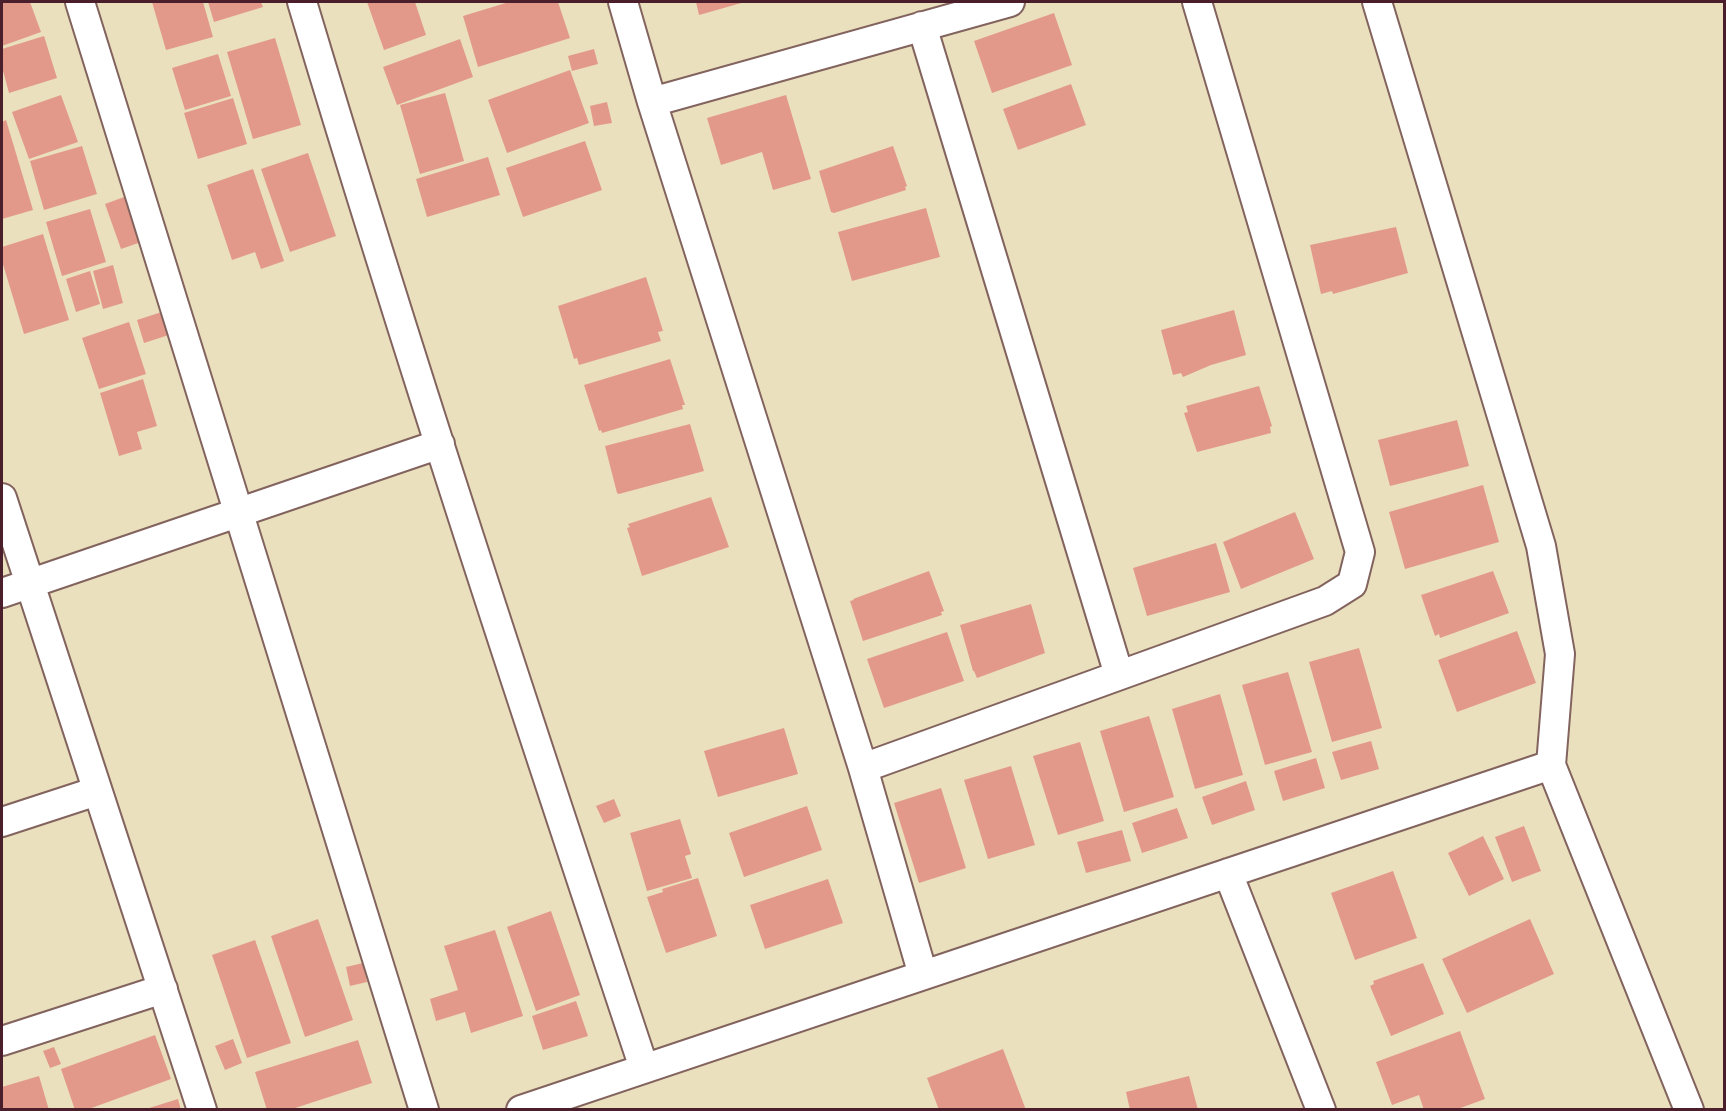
<!DOCTYPE html>
<style>
body{margin:0}
#map{position:relative;width:1726px;height:1111px;overflow:hidden;background:#eae0be;font-family:"Balsamiq Sans",sans-serif}
canvas{display:block}
.frame{position:absolute;inset:0;border:3px solid #4a1f2b;pointer-events:none}
</style>
<div id="map">
<canvas width="1726" height="1111"></canvas>
<div class="frame"></div>
</div>
<script>
const context = document.querySelector('canvas').getContext('2d');
context.lineJoin = 'round';
function paint(path, color) {
  context.fillStyle = color;
  context.fill(path, 'evenodd');
}
function strokePath(path, color, width, dash) {
  context.strokeStyle = color;
  context.lineWidth = width;
  context.lineCap = dash ? 'butt' : 'round';
  context.setLineDash(dash || []);
  context.stroke(path);
}
paint(new Path2D(`
 M2 2H30L41 32 2 46Z
 M152 2H203L213 37 166 50Z
 M208 2H261L263 7 214 22Z
 M367 2H415L426 35 384 50Z
 M509 2H558L570 38 478 67 463 16Z
 M696 2H745L699 15Z
 M1054 13 1072 65 992 93 974 41Z
 M44 36 57 78 9 93 2 67V49Z
 M275 38 301 125 253 139 227 52Z
 M460 39 473 77 397 105 383 67Z
 M594 49 598 64 572 71 568 56Z
 M218 54 231 96 185 110 172 68Z
 M570 70 589 123 507 153 488 100Z
 M1071 84 1086 125 1018 150 1003 109Z
 M445 93 464 161 420 174 400 105Z
 M61 95 78 142 29 159 12 112Z
 M786 95 811 179 773 190 762 152 721 165 707 118Z
 M233 98 247 144 198 159 184 113Z
 M607 102 612 123 594 126 590 106Z
 M6 120 33 210 2 219V122Z
 M585 141 602 190 523 217 506 168Z
 M82 146 97 194 44 210 30 161Z
 M893 146 907 186 905 187 906 190 834 213 831 212 819 171Z
 M308 153 336 236 290 252 261 169Z
 M488 157 500 195 427 217 416 179Z
 M253 169 284 261 261 269 255 252 232 260 207 185Z
 M135 193 150 239 121 249 105 204Z
 M926 208 940 257 852 281 838 232Z
 M90 209 106 262 62 276 46 222Z
 M1396 227 1408 273 1333 294 1332 291 1321 294 1310 245Z
 M43 234 69 320 24 334 2 261V247Z
 M113 265 123 303 103 309 93 271Z
 M90 271 100 304 76 312 66 279Z
 M646 277 663 331 658 332 661 341 579 365 577 358 574 359 558 306Z
 M174 308 181 331 144 343 137 320Z
 M1234 310 1246 355 1211 365 1183 377 1181 373 1173 375 1161 330Z
 M129 322 146 374 99 389 82 338Z
 M670 359 685 405H682L683 409 602 433 601 430 599 431 584 385Z
 M143 379 157 426 137 432 142 449 119 456 100 393Z
 M1259 386 1272 426 1270 427 1271 433 1197 452 1184 413 1188 412 1186 406Z
 M1457 420 1469 466 1390 486 1378 440Z
 M690 424 704 471 619 494 617 493 605 446Z
 M1483 485 1499 542 1405 569 1389 512Z
 M711 497 729 547 642 576 627 528 630 527 628 524Z
 M1295 512 1314 559 1241 589 1223 542Z
 M1216 543 1230 592 1147 616 1133 568Z
 M929 571 944 611 941 612 942 615 863 641 850 601 854 600 853 599Z
 M1493 571 1509 613 1440 638 1439 634 1435 636 1421 595Z
 M1031 604 1045 653 977 678 974 671H973L960 625Z
 M1517 631 1536 683 1457 712 1438 660Z
 M947 632 964 681 884 708 867 659Z
 M1359 648 1382 728 1332 742 1309 662Z
 M1288 672 1312 752 1265 765 1242 685Z
 M1220 694 1243 775 1195 789 1172 709Z
 M1149 716 1174 797 1124 812 1100 731Z
 M784 728 798 774 718 797 704 751Z
 M1371 741 1379 769 1341 780 1332 752Z
 M1080 742 1104 821 1058 835 1033 756Z
 M1316 758 1325 788 1283 801 1274 771Z
 M1011 766 1035 845 988 859 964 780Z
 M1246 781 1255 810 1212 825 1202 797Z
 M941 788 966 868 919 883 894 803Z
 M614 799 621 816 604 823 596 806Z
 M807 806 822 850 744 877 729 833Z
 M1177 808 1188 838 1142 853 1132 823Z
 M680 819 691 854 685 856 692 878 647 891 630 833Z
 M1524 826 1541 871 1512 882 1495 837Z
 M1122 830 1131 861 1086 873 1077 842Z
 M1483 836 1504 879 1469 896 1448 853Z
 M1393 871 1417 938 1355 960 1331 893Z
 M698 878 717 936 666 953 647 897 663 892 662 889Z
 M828 879 843 923 765 949 750 905Z
 M551 911 580 995 536 1011 507 927Z
 M318 919 353 1020 305 1037 271 936Z
 M1530 919 1554 974 1467 1013 1442 959Z
 M495 930 523 1016 471 1033 465 1012 436 1021 430 999 458 990 444 946Z
 M255 940 291 1043 247 1058 212 955Z
 M363 963 367 982 350 986 346 967Z
 M1423 963 1444 1014 1391 1036 1370 986 1374 984 1373 981Z
 M576 1001 588 1036 543 1050 532 1016Z
 M1460 1031 1485 1099 1455 1110H1424L1419 1095 1392 1105 1376 1062Z
 M155 1035 171 1079 86 1110H75L61 1069Z
 M233 1039 242 1063 225 1070 215 1046Z
 M358 1040 372 1083 289 1110H267L255 1072Z
 M54 1047 61 1064 50 1068 43 1051Z
 M1003 1049 1026 1110H939L927 1078Z
 M39 1076 49 1110H2V1087Z
 M1189 1076 1198 1110H1130L1126 1092Z
 M178 1099 181 1110H146V1109Z`), '#e3998a');
const minor = new Path2D(`
 M80 2 424 1110
 M302 2C409 359 526 714 644 1068
 M623 2 652 102 863 768 923 975
 M1377 2 1541 546 1560 654 1551 765 1689 1110
 M922 26 1119 675
 M652 102 1010 2
 M2 498 202 1110
 M2 593 440 444
 M863 768 1325 601 1352 584 1360 552 1197 2
 M2 822 97 791
 M1228 873 1321 1110
 M2 1041 163 989
 M521 1110 1551 765`);
strokePath(minor, '#82635e', 32);
strokePath(minor, '#fff', 28);
</script>
